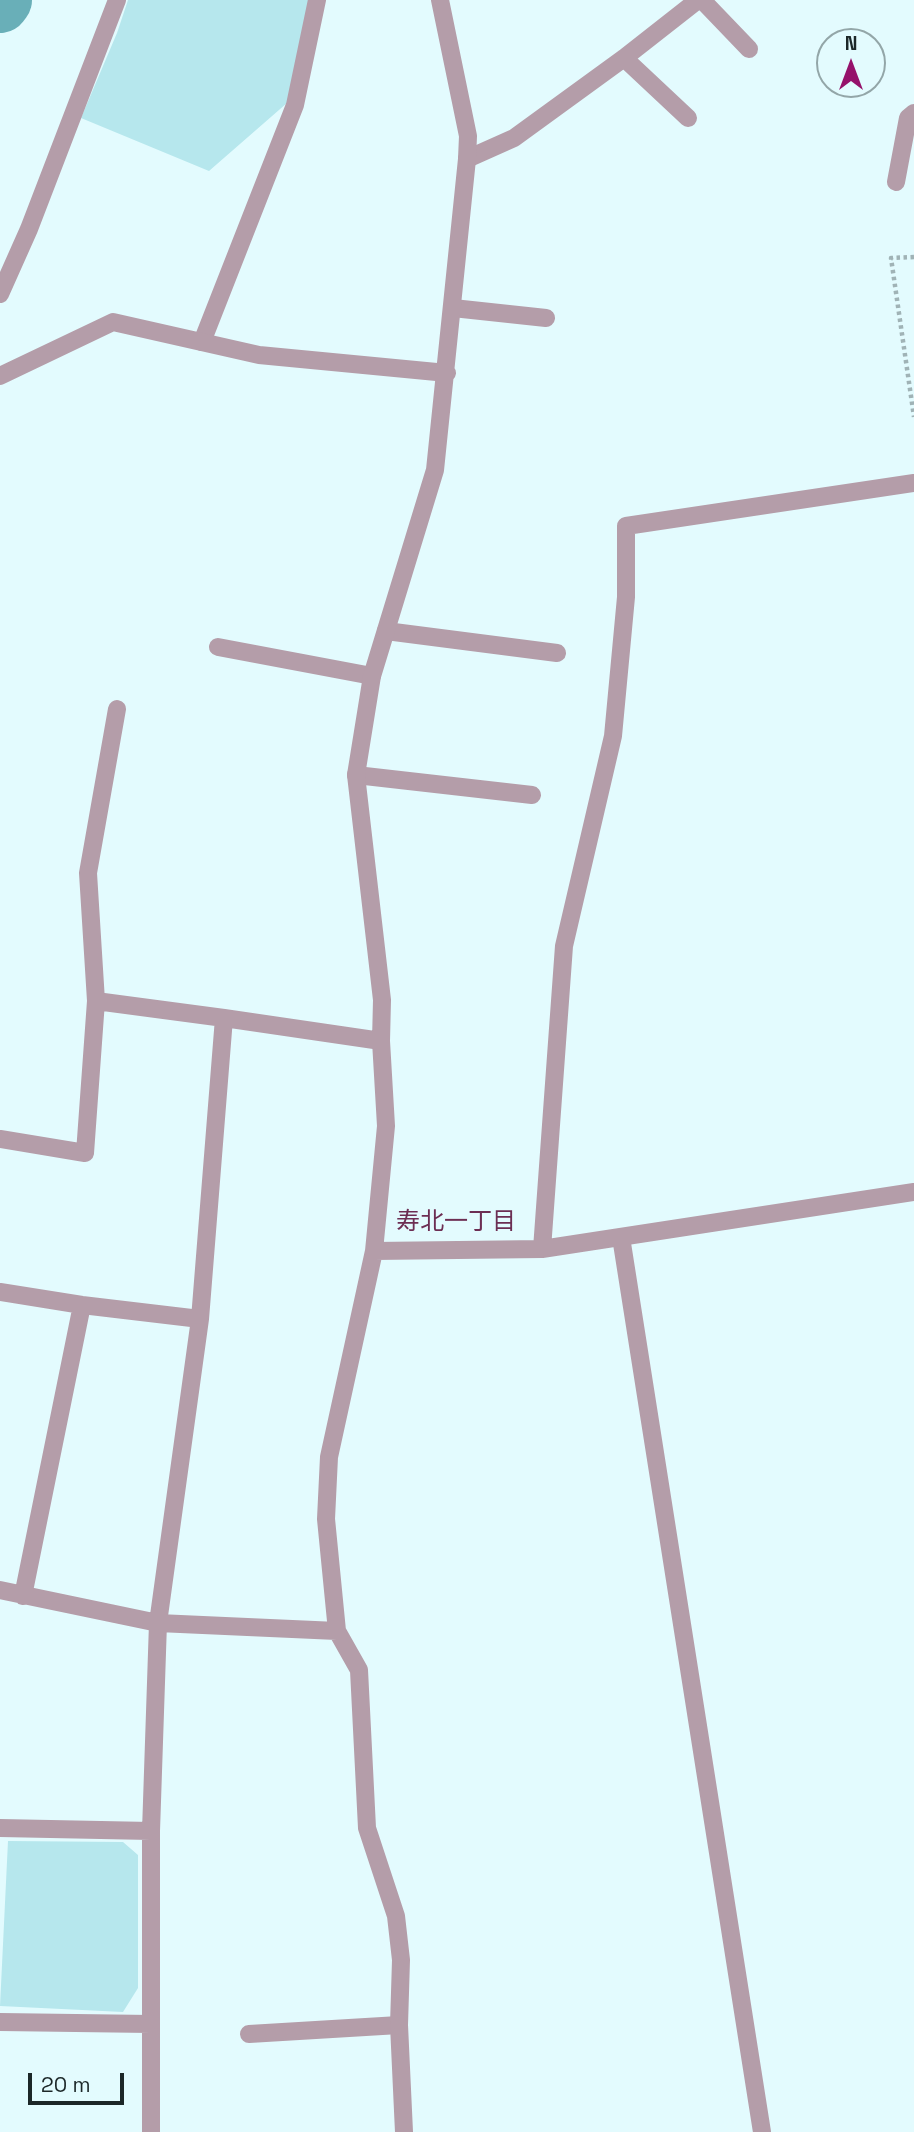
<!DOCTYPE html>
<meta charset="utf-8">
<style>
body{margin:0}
#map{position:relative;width:914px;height:2132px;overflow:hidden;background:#e3fbfe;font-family:"Space Grotesk",sans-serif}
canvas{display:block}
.north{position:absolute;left:816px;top:28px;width:70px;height:70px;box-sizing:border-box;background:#e3fbfe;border:2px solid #93a6a8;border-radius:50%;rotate:0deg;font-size:19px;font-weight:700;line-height:28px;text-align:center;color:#1c2728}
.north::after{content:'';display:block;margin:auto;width:24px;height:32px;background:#95126b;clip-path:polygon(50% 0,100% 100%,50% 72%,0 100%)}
.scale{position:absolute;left:28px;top:2073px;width:96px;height:32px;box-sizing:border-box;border:4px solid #1c2728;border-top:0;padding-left:9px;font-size:21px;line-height:24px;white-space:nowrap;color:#1c2728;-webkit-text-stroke:5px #e3fbfe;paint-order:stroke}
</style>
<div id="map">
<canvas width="914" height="2132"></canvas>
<div class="north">N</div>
<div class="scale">20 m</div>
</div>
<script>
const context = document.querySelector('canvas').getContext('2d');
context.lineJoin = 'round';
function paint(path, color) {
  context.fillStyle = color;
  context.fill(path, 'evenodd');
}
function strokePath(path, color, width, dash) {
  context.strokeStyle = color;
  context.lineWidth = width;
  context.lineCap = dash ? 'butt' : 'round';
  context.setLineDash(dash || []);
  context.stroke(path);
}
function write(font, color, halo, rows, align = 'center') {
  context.font = font + ' "Space Grotesk","Noto Sans JP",sans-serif';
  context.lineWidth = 5;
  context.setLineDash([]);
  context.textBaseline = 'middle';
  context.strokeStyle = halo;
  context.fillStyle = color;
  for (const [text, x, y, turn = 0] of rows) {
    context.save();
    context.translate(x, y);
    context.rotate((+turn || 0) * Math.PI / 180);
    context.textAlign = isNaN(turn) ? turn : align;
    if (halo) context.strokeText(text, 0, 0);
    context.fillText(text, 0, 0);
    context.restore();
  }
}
paint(new Path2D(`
 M128 0H311L287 103 209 171 81 118 117 33Z
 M8 1841 123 1842 138 1855V1988L123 2012 0 2006Z`), '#b6e7ed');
strokePath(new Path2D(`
 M0 4 3 0`), '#69afb8', 58);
strokePath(new Path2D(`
 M914 257 891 258 914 417`), '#a0b3b6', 4.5, [3.5, 3.5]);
strokePath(new Path2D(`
 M702 0 749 49
 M624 58 688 118
 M467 159 514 138 624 58 698 0
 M896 182 908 118 914 113
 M453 308 546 318
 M202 342 295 105 317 0
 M386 631 557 653
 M218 647 372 676
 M356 775 532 795
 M249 2034 399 2025`), '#b49da9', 18);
strokePath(new Path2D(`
 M0 294 29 229 117 0
 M0 376 113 322 259 355 447 373
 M224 1018 381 1041
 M0 1139 85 1153 96 1001 88 873 117 709
 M621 1237 762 2132
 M542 1249 564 946 613 736 626 597V526L914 483
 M374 1251 542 1249 914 1192
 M0 1292 82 1305 200 1319 224 1018 96 1001
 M0 1590 158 1623 337 1631
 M23 1596 82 1305
 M0 1828 151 1831
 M0 2022 151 2024
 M151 2132V1831L158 1623 200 1319
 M404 2132 399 2025 401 1960 396 1916 367 1828 359 1670 337 1631 326 1519 329 1457 374 1251 386 1126 381 1041 382 1000 356 775 372 676 435 470 467 159 468 136 440 0`), '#b49da9', 18);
write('24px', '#6c2e53', '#e3fbfe', [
 ["寿北一丁目",456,1222]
]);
</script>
